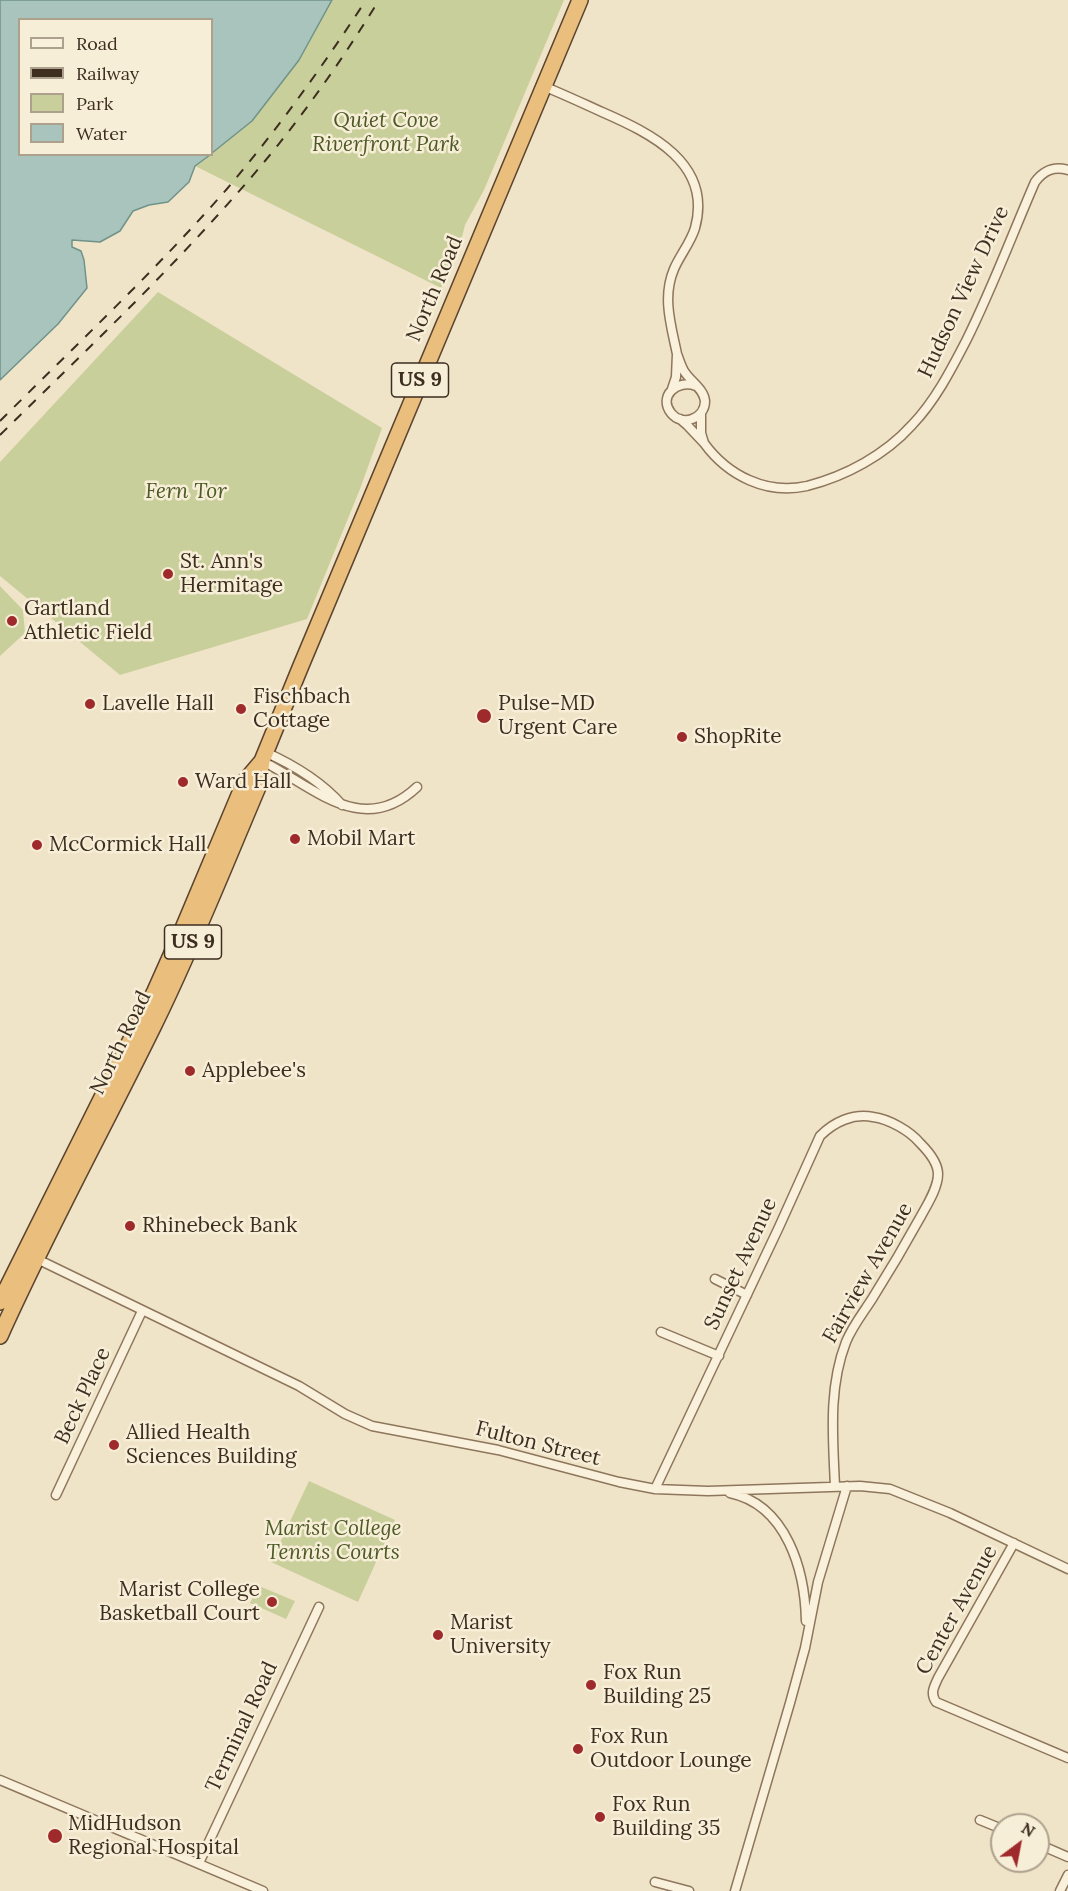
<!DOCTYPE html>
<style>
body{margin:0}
#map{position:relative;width:1068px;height:1891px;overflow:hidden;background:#f0e4c8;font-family:Lora,serif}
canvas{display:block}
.legend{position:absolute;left:18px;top:18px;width:195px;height:138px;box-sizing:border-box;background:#f7eed8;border:2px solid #ada18e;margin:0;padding:8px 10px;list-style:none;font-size:18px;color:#3d2e20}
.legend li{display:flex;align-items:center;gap:12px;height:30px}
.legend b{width:30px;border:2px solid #ada18e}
.north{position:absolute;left:990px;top:1813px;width:60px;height:60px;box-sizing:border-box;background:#f7eed8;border:2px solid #ada18e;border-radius:50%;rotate:32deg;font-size:16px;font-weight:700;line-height:24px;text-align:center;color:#3d2e20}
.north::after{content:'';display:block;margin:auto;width:21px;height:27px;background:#9e2a2b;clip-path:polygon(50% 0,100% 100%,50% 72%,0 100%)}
</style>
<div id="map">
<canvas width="1068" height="1891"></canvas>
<ul class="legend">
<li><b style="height:8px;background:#faf1dc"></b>Road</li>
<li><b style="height:8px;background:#3d2e20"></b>Railway</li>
<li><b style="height:16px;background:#c9cf9b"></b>Park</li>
<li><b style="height:16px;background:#a9c4bc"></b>Water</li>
</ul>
<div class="north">N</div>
</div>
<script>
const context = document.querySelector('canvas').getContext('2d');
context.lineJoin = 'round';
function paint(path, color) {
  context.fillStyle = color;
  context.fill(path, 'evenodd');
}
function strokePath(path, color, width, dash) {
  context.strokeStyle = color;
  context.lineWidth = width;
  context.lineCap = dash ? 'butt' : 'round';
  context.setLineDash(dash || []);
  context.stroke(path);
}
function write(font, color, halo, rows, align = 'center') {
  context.font = font + ' Lora,serif';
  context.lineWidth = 5;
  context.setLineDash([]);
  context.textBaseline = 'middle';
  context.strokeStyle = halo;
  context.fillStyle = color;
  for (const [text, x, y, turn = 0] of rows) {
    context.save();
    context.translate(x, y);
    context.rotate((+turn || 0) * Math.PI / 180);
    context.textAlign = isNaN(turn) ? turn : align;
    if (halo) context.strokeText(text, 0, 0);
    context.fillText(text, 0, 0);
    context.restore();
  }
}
paint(new Path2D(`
 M329 0H564L484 190 465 225 461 241 441 288 195 166 206 155 212 154V149Z
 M158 292 382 428 360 489 307 619 120 675 0 576V462Z
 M0 586 23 610 25 633 0 656Z
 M309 1481 395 1520 358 1602 271 1562Z
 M259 1586 295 1601 286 1619 250 1603Z`), '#c9cf9b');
const water = new Path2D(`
 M0 0H332L299 60 252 121 212 153V20H20V154L210 155 195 166 189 182 168 202 149 205 133 211 120 231 100 242 72 240V247L81 251 84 260 87 288 58 324 0 380Z`);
paint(water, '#a9c4bc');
strokePath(water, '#6f938a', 1.5);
const minor = new Path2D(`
 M543 86C563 94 582 103 602 112 650 133 713 163 695 228 691 242 680 255 674 269 662 297 671 325 677 354
 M672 389 676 377 677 354C679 359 681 366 684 371 690 381 704 389 705 401 705 419 682 427 671 413 658 396 677 379 696 386
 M680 419 687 425 704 443 701 433V413
 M704 443C728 476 767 495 807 486 846 476 885 455 912 425 935 401 951 370 966 341 992 289 1012 235 1035 182 1044 170 1054 166 1068 170
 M265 752C294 765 321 781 342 805
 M262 761C313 786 362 839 417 787
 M35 1258 299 1386 345 1414 372 1426 498 1450 619 1482 655 1489 708 1491 860 1486 890 1489 950 1513 1068 1569
 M715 1279 747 1295
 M661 1332 719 1356
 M655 1489 779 1227 820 1136C834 1122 853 1113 873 1117 889 1119 910 1131 920 1143 928 1151 938 1163 938 1174 938 1188 927 1205 921 1216 905 1245 889 1272 872 1299 863 1313 852 1327 846 1342 828 1388 833 1438 835 1487
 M730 1493C787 1505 805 1571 806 1621
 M56 1495 142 1311
 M1014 1543 938 1678C934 1687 930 1693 936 1702L1068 1758
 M0 1780 263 1891
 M980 1820 1002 1829
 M1038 1844 1068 1857
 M199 1863 319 1607
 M655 1882 689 1891
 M735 1891 790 1703 805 1648 818 1582 847 1486
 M1060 1891 1068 1875`);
const trunk = new Path2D(`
 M0 1302 155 991 184 926 245 781 262 761
 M0 1336C47 1231 103 1129 154 1025 192 948 224 867 258 787L262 761 300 668 580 0`);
strokePath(minor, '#8d765c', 11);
strokePath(trunk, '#5b4430', 18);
strokePath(minor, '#faf1dc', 8);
strokePath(trunk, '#eabe7c', 15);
strokePath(new Path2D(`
 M0 421C76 345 155 271 226 190 277 130 323 66 366 0
 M0 435C79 357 160 281 233 198 288 137 336 70 379 0`), '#3d2e20', 2, [10, 10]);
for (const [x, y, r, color] of [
 [168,574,6,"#9e2a2b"],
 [12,621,6,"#9e2a2b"],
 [90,704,6,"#9e2a2b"],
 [241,709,6,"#9e2a2b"],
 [484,716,8,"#9e2a2b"],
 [682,737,6,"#9e2a2b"],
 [183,782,6,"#9e2a2b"],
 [295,839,6,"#9e2a2b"],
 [37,845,6,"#9e2a2b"],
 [190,1071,6,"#9e2a2b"],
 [130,1226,6,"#9e2a2b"],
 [114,1445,6,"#9e2a2b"],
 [272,1602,6,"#9e2a2b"],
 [438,1635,6,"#9e2a2b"],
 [591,1685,6,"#9e2a2b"],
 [578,1749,6,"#9e2a2b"],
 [600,1817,6,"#9e2a2b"],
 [55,1836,8,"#9e2a2b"]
]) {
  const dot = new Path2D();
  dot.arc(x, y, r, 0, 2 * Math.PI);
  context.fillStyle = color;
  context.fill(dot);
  strokePath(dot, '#f7eed8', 2);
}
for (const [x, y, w] of [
 [420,380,57],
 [193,942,57]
]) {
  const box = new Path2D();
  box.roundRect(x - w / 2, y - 17, w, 34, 4.5);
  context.fillStyle = '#f7eed8';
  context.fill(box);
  strokePath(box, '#3d2e20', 1.5);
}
write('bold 20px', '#3d2e20', null, [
 ["US 9",420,380],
 ["US 9",193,942]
]);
write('italic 21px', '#4d5a26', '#f7eed8', [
 ["Quiet Cove",386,121],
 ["Riverfront Park",386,145],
 ["Fern Tor",186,492],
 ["Marist College",333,1529],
 ["Tennis Courts",333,1553]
]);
write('21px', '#3d2e20', '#f7eed8', [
 ["North Road",435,289,-67],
 ["Hudson View Drive",964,292,-65],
 ["North Road",121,1043,-64],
 ["Sunset Avenue",741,1264,-65],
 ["Fairview Avenue",868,1273,-60],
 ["Beck Place",83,1396,-65],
 ["Fulton Street",538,1444,14],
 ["Center Avenue",957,1610,-61],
 ["Terminal Road",242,1727,-65]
]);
write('21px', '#3d2e20', '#f7eed8', [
 ["St. Ann's",180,562],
 ["Hermitage",180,586],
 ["Gartland",24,609],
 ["Athletic Field",24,633],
 ["Fischbach",253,697],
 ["Cottage",253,721],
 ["Lavelle Hall",102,704],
 ["Pulse-MD",498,704],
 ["Urgent Care",498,728],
 ["ShopRite",694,737],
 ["Ward Hall",195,782],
 ["Mobil Mart",307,839],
 ["McCormick Hall",49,845],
 ["Applebee's",202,1071],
 ["Rhinebeck Bank",142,1226],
 ["Allied Health",126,1433],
 ["Sciences Building",126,1457],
 ["Marist College",260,1590,"right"],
 ["Basketball Court",260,1614,"right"],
 ["Marist",450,1623],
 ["University",450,1647],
 ["Fox Run",603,1673],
 ["Building 25",603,1697],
 ["Fox Run",590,1737],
 ["Outdoor Lounge",590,1761],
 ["Fox Run",612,1805],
 ["Building 35",612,1829],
 ["MidHudson",68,1824],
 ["Regional Hospital",68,1848]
], 'left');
</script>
